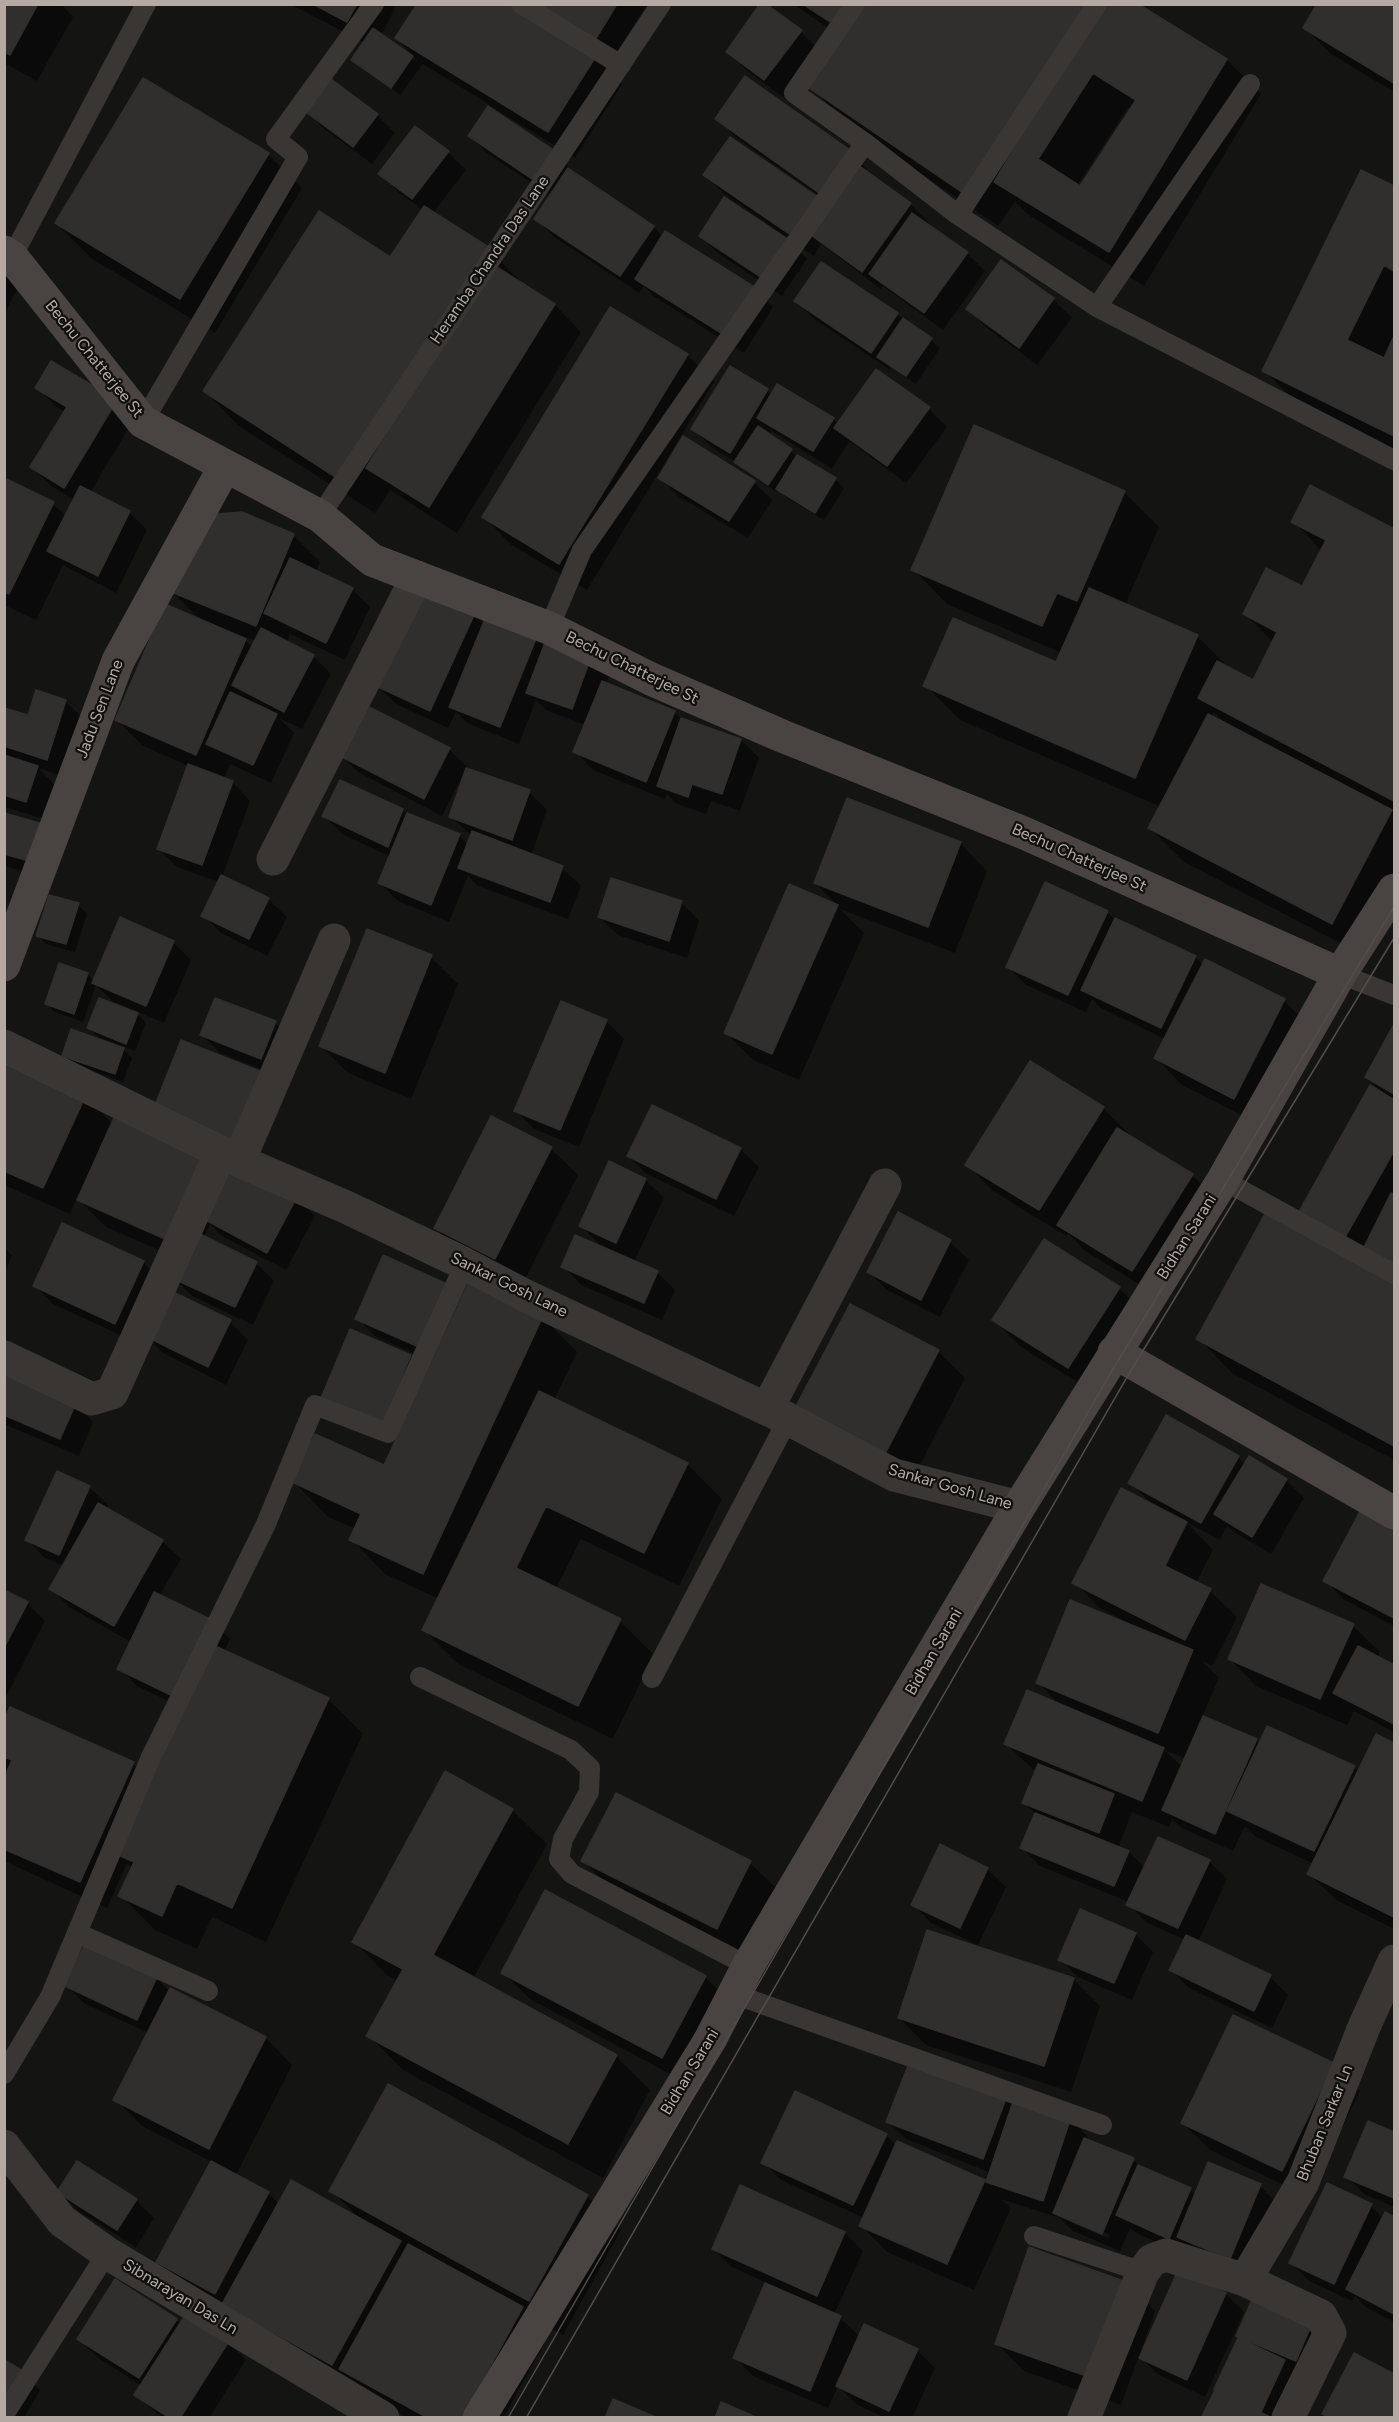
<!DOCTYPE html>
<style>
body{margin:0}
#map{position:relative;width:1399px;height:2422px;overflow:hidden;background:#141413;font-family:Figtree,sans-serif}
canvas{display:block}
.frame{position:absolute;inset:0;border:6px solid #b5a9a4;pointer-events:none}
</style>
<div id="map">
<canvas width="1399" height="2422"></canvas>
<div class="frame"></div>
</div>
<script>
const context = document.querySelector('canvas').getContext('2d');
context.lineJoin = 'round';
function paint(path, color) {
  context.fillStyle = color;
  context.fill(path, 'evenodd');
}
function strokePath(path, color, width, dash) {
  context.strokeStyle = color;
  context.lineWidth = width;
  context.lineCap = dash ? 'butt' : 'round';
  context.setLineDash(dash || []);
  context.stroke(path);
}
function write(font, color, halo, rows, align = 'center') {
  context.font = font + ' Figtree,sans-serif';
  context.lineWidth = 4.5;
  context.setLineDash([]);
  context.textBaseline = 'middle';
  context.strokeStyle = halo;
  context.fillStyle = color;
  for (const [text, x, y, turn = 0] of rows) {
    context.save();
    context.translate(x, y);
    context.rotate((+turn || 0) * Math.PI / 180);
    context.textAlign = isNaN(turn) ? turn : align;
    if (halo) context.strokeText(text, 0, 0);
    context.fillText(text, 0, 0);
    context.restore();
  }
}
paint(new Path2D(`
 M4 4H61L73 17 37 81 4 63Z
 M290 4H397L381 36 418 62 397 38 595 57 622 84 575 158 490 106 488 108 557 154 574 174 653 227 663 237 755 289 773 307 744 353 655 297 644 286 639 293 554 237 536 219 551 196 488 154 470 136 490 105 423 64 400 95 353 59 365 43Z
 M534 4H647L611 62Z
 M764 4 801 32 819 50 783 97 746 70 728 52Z
 M793 4H1136L1227 60 1261 94 1144 286 1030 216 1015 202 998 226 845 122 811 87 844 39ZM1128 107 1132 109 1080 188 1077 186Z
 M1319 4H1394V92L1331 54 1305 28Z
 M304 108 377 115 395 133 372 164 322 127Z
 M717 118 849 151 867 169 865 172 910 204 928 222 926 225 967 253 985 271 943 330 883 286 881 289 821 244 814 256 786 238 807 259 782 296 719 254 700 236 771 229 772 227 723 193 705 175 820 200 831 204 735 137Z
 M448 152 466 170 433 213 489 249 523 284 522 285 555 305 581 332 457 533 390 490 375 513 239 426 205 391 391 259 423 210 398 192 380 174Z
 M268 154 302 188 215 333 91 258 56 223Z
 M1362 172 1394 188V452L1299 405 1264 370Z
 M1002 262 1053 299 1072 318 1037 365 986 327 968 309Z
 M4 271 19 286 4 314Z
 M796 301 897 314 940 348 916 384 891 367 890 370 814 319Z
 M687 355 714 382 587 590 510 544 484 517Z
 M52 363 134 419 90 493 129 512 147 530 116 593 63 565 36 620 4 605V480L53 504 66 516 74 500 50 485 32 467 65 412 55 406 37 387Z
 M730 368 773 395 833 419 838 424 929 409 947 427 906 483 849 441 832 469 772 431 769 435 799 458 835 479 844 488 824 520 787 498 779 490 777 492 745 471 736 462 711 447 693 429Z
 M975 427 1124 492 1159 527 1125 605 1197 636 1231 670 1253 682 1274 643 1245 614 1303 588 1322 551 1293 521 1311 487 1394 531V905L1367 957 1184 862 1150 828 1161 807 960 720 925 685 1057 664 1062 653 947 604 913 569ZM1214 712 1226 724 1212 717Z
 M660 477 754 482 772 500 748 538 678 496Z
 M293 535 320 562 316 572 352 589 370 607 345 660 290 634 287 643 313 656 331 674 302 729 279 718 294 733 271 783 230 764 224 779 232 782 250 801 222 877 268 899 287 917 267 956 221 933 203 915 219 882 177 867 159 849 189 766 143 746 117 720 202 621 172 592ZM240 635 256 641 253 648Z
 M474 614 484 624 537 635 609 676 606 684 675 713 681 719 741 740 759 758 740 811 711 801 706 814 677 804 667 794 665 799 593 770 575 751 585 725 546 710 536 700 519 744 469 724 456 712 448 728 396 704 377 686Z
 M65 701 84 719 65 777 38 768 55 785 44 819 4 807V709L29 717Z
 M449 749 467 767 466 769 529 792 547 810 531 856 562 868 581 886 568 919 478 886 468 876 449 922 398 901 380 883 391 857 342 834 324 816 341 782 403 811 408 816 459 835 468 845 472 836 451 817 465 776 463 775 442 816 358 772 340 754Z
 M848 800 961 844 987 871 955 953 840 909 864 933 799 1080 753 1060 726 1033 790 886 839 907 815 883Z
 M4 815 51 879 4 866Z
 M681 902 699 921 687 958 618 935 599 917Z
 M78 905 87 914 75 952 46 944 38 935Z
 M1107 912 1116 921 1195 957 1203 965 1284 1001 1311 1027 1261 1125 1182 1085 1156 1058 1165 1039 1101 1008 1092 999 1086 1012 1026 985 1008 967Z
 M368 931 431 957 458 984 411 1099 348 1073 321 1046Z
 M173 942 191 960 164 1023 133 1010 146 1023 135 1051 98 1037 89 1028 128 1010 129 1008 112 1001 96 985 83 1022 55 1012 46 1004 60 964 88 975 94 981Z
 M606 1021 624 1039 579 1147 534 1129 516 1111Z
 M275 1023 294 1041 280 1076 220 1053 202 1035Z
 M1394 1027V1282L1317 1233 1383 1094 1366 1077Z
 M122 1048 132 1058 123 1082 73 1064 64 1056Z
 M4 1068 85 1096 113 1124 296 1198 315 1216 286 1270 222 1236 210 1224 204 1238 256 1263 274 1281 253 1325 192 1296 174 1278 182 1260 106 1227 77 1198 70 1214 4 1185Z
 M653 1107 740 1149 759 1167 734 1216 647 1174 628 1156Z
 M1103 1108 1130 1135 1129 1137 1192 1175 1219 1202 1160 1297 1085 1251 1068 1233 1066 1236 993 1191 967 1164Z
 M551 1149 578 1175 522 1285 462 1255 436 1228Z
 M610 1163 646 1180 664 1198 634 1262 657 1272 675 1290 662 1320 581 1285 563 1266 613 1253 615 1251 599 1244 581 1226Z
 M898 1215 950 1242 969 1260 940 1317 887 1290 869 1272Z
 M4 1248 12 1255 4 1275Z
 M143 1262 161 1280 133 1341 53 1304 35 1286Z
 M1394 1282V1460L1232 1373 1198 1338Z
 M446 1286 462 1301 542 1317 577 1352 554 1400 687 1464 722 1499 679 1586 581 1539 556 1589 620 1621 654 1655 613 1739 458 1664 424 1630 439 1599 385 1574 351 1539 356 1529 328 1517 294 1482 384 1467 397 1440 341 1416 410 1356 428 1374 433 1362 375 1336 357 1318Z
 M1119 1288 1146 1315 1096 1394 1021 1347 994 1320Z
 M850 1306 939 1352 965 1378 913 1478 825 1432Z
 M230 1322 248 1340 226 1385 163 1353 145 1335Z
 M4 1374 75 1404 93 1422 79 1456 4 1424Z
 M1238 1457 1245 1464 1286 1480 1304 1498 1271 1554 1234 1532 1227 1526 1220 1540 1186 1522 1213 1550 1196 1583 1210 1591 1237 1617 1212 1666 1202 1661 1219 1678 1202 1717 1256 1741 1260 1745 1354 1767 1359 1772 1377 1736 1394 1745V1929L1336 1900 1309 1874 1314 1864 1256 1837 1245 1826 1233 1851 1182 1828 1172 1819 1169 1827 1132 1812 1118 1848 1129 1852 1145 1868 1209 1861 1227 1879 1198 1942 1270 1977 1288 1995 1272 2028 1189 1988 1171 1970 1185 1940 1146 1922 1128 1904 1129 1902 1040 1866 1021 1847 1036 1814 1024 1803 1036 1772 1006 1744 1060 1705 1037 1682 1122 1622 1123 1620 1101 1609 1074 1582 1153 1505 1130 1482ZM1165 1750 1186 1759 1182 1767Z
 M89 1487 108 1505 106 1509 162 1541 181 1559 159 1596 211 1621 230 1639 224 1652 328 1699 363 1734 266 1942 212 1917 197 1949 155 1930 120 1895 132 1868 127 1863 107 1908 4 1861V1724L11 1709 133 1764 151 1782 185 1709 137 1686 119 1668 131 1642 69 1607 51 1588 64 1566 45 1558 27 1540Z
 M1394 1523V1626L1343 1599 1325 1580Z
 M4 1592 27 1603 45 1621 4 1701Z
 M1353 1626 1380 1652 1377 1658 1394 1666V1732L1354 1711 1347 1725 1256 1686 1230 1659Z
 M617 1795 750 1863 777 1889 744 1955 610 1887 583 1861Z
 M512 1810 547 1844 473 1979 616 2056 650 2090 603 2178 403 2070 368 2035 398 1981 388 1976 353 1941Z
 M987 1869 1006 1887 978 1945 931 1923 913 1904Z
 M1135 1934 1153 1952 1132 2000 1078 1977 1060 1959Z
 M503 1973 705 1977 732 2004 689 2084 530 1999Z
 M156 1978 170 1992 171 1990 266 2038 292 2065 236 2175 268 2193 279 2204 358 2217 331 2190 587 2196 621 2230 563 2335 531 2317 549 2335 503 2418H408L176 2280 158 2262 212 2162 142 2126 115 2099 149 2033 85 2004 67 1986Z
 M1073 1979 1100 2006 1071 2092 926 2045 899 2018Z
 M912 2060 1070 2118 1088 2137 1087 2140 1133 2159 1141 2168 1190 2189 1196 2195 1260 2186 1278 2204 1248 2276 1187 2256 1136 2233 1130 2228 1120 2251 1073 2231 1060 2218 1001 2199 1011 2208 974 2290 887 2252 861 2225 864 2218 781 2180 763 2162 886 2135 896 2146 984 2181 987 2184 991 2173 906 2139 887 2121ZM1074 2221 1110 2235 1108 2238 1074 2224Z
 M1333 2064 1360 2091 1309 2197 1210 2150 1183 2123Z
 M1368 2123 1394 2134V2207L1364 2194 1346 2176Z
 M1327 2185 1371 2206 1383 2218 1385 2214 1394 2219V2322L1366 2307 1355 2296 1352 2301 1309 2281 1291 2263Z
 M741 2187 845 2233 863 2251 834 2315 840 2318 860 2337 917 2350 935 2368 912 2418H885L856 2404 838 2386 828 2408 753 2376 735 2358 767 2283 732 2267 713 2249Z
 M59 2192 136 2200 154 2218 136 2247 77 2210Z
 M1179 2272 1226 2294 1244 2312 1205 2397 1159 2375 1139 2356 1121 2405 1024 2371 997 2344 1128 2284 1155 2311 1141 2351 1143 2352Z
 M1256 2295 1313 2320 1314 2379 1293 2369 1303 2379 1284 2418H1203Z
 M176 2320 181 2324 228 2342 246 2360 209 2418H162L136 2395 142 2386 97 2357 78 2339Z
 M1355 2355 1394 2376V2418H1328L1324 2413Z
 M22 2372 40 2390 24 2418H4Z`), '#0007');
const building = new Path2D(`
 M4 4H38L10 55 4 52Z
 M313 4H357L347 22Z
 M417 4H514L596 56 548 132 395 38Z
 M533 4H617L592 45Z
 M760 4H766L802 30 764 80 726 52Z
 M803 4H844L832 23Z
 M866 4H1094L963 193 809 88Z
 M1103 4H1138L1227 59 1109 252 994 182ZM1093 73 1136 100 1080 186 1038 159Z
 M1317 4H1394V83L1303 28Z
 M373 28 413 56 391 88 351 60Z
 M327 76 378 114 353 147 302 109Z
 M745 76 850 150 819 193 715 119Z
 M143 78 269 153 180 299 55 223Z
 M488 106 558 153 538 183 468 136Z
 M415 126 449 151 412 199 378 174Z
 M730 137 821 199 795 238 703 175Z
 M858 165 911 203 862 272 808 233Z
 M568 168 654 226 620 276 534 219Z
 M1361 170 1394 186V271L1384 265 1347 340 1384 358 1394 336V436L1262 371Z
 M724 197 789 240 764 279 699 236Z
 M424 206 490 248 340 480 203 391 319 211 390 257Z
 M912 213 968 252 924 313 869 274Z
 M665 231 756 288 726 336 635 279Z
 M1001 260 1054 298 1019 348 966 309Z
 M821 262 898 313 871 353 794 301Z
 M492 264 555 304 429 507 366 468Z
 M610 307 688 354 559 564 482 517Z
 M903 318 932 338 906 376 877 357Z
 M51 361 117 400 64 488 30 467 67 407 35 388Z
 M730 366 768 389 730 453 691 429Z
 M876 369 930 407 887 466 834 428Z
 M777 384 834 418 813 451 757 418Z
 M974 425 1125 491 1077 601 1057 593 1042 626 911 570Z
 M758 426 792 449 768 485 734 462Z
 M683 436 755 481 729 521 658 478Z
 M797 455 836 478 815 513 776 489Z
 M4 478 54 502 9 594 4 592Z
 M1310 485 1394 529V801L1198 698 1217 661 1253 680 1277 632 1243 614 1266 568 1302 586 1326 540 1291 522Z
 M80 486 130 511 98 576 47 551Z
 M242 512 294 534 256 626 171 592 201 528 218 514Z
 M290 558 353 588 326 643 264 613Z
 M422 588 475 613 430 711 376 686Z
 M1089 588 1198 635 1135 778 923 686 953 618 1056 662Z
 M165 604 246 639 196 755 115 720Z
 M487 614 538 634 500 727 449 707Z
 M261 628 314 655 284 712 232 685Z
 M546 640 591 657 572 709 526 693Z
 M602 681 675 711 646 782 573 752Z
 M36 690 66 700 47 760 4 746V708L28 715Z
 M230 692 277 714 253 765 206 744Z
 M363 704 450 748 424 799 338 755Z
 M1208 714 1392 810 1332 924 1148 828Z
 M681 718 741 739 722 794 692 784 688 797 657 786Z
 M4 755 38 766 26 802 4 795Z
 M188 764 233 781 202 865 157 849Z
 M466 768 530 790 512 840 449 817Z
 M340 780 403 809 388 847 322 816Z
 M847 798 961 842 928 927 814 883Z
 M4 813 43 824 33 862 4 854Z
 M407 813 460 834 431 905 378 883Z
 M472 831 563 866 550 902 458 868Z
 M221 875 269 898 249 939 201 916Z
 M611 878 682 901 669 941 598 917Z
 M1045 882 1108 911 1068 995 1006 967Z
 M789 884 838 905 772 1054 724 1033Z
 M49 895 79 903 66 944 36 936Z
 M120 917 174 941 146 1006 92 983Z
 M1115 918 1196 956 1161 1028 1081 990Z
 M367 929 432 955 385 1073 319 1046Z
 M1205 959 1285 999 1234 1099 1154 1058Z
 M59 963 88 973 74 1014 45 1004Z
 M99 998 138 1013 126 1044 87 1028Z
 M215 998 276 1021 261 1059 200 1035Z
 M561 1001 607 1020 560 1130 514 1111Z
 M1394 1024V1094L1365 1077Z
 M71 1029 124 1048 115 1074 62 1056Z
 M181 1040 262 1072 233 1143 153 1110Z
 M7 1059 86 1095 43 1188 4 1171V1065Z
 M1030 1061 1104 1107 1039 1210 965 1165Z
 M1370 1085 1394 1100V1151L1343 1241 1297 1215Z
 M652 1105 741 1148 716 1199 627 1156Z
 M117 1111 205 1149 165 1239 77 1200Z
 M491 1116 552 1147 495 1259 434 1228Z
 M1117 1128 1193 1174 1132 1271 1057 1225Z
 M609 1161 646 1179 616 1243 579 1226Z
 M231 1162 297 1197 267 1253 202 1218Z
 M1391 1193 1394 1194V1268L1362 1251Z
 M898 1212 951 1240 921 1300 867 1272Z
 M1266 1212 1394 1281V1446L1196 1339Z
 M62 1223 144 1261 115 1324 33 1286Z
 M194 1231 257 1262 235 1307 172 1278Z
 M575 1235 658 1271 644 1303 561 1267Z
 M1044 1239 1120 1287 1068 1368 992 1320Z
 M383 1255 447 1284 419 1347 355 1319Z
 M469 1282 543 1316 423 1574 349 1540 361 1514 292 1482 315 1434 384 1465Z
 M167 1289 231 1320 208 1367 143 1335Z
 M850 1304 939 1350 886 1452 796 1406Z
 M350 1329 411 1355 382 1424 321 1398Z
 M4 1372 76 1403 60 1439 4 1415Z
 M539 1391 688 1463 644 1553 546 1506 516 1568 621 1619 578 1706 422 1630Z
 M1166 1415 1239 1456 1201 1523 1128 1483Z
 M1249 1456 1287 1479 1252 1537 1214 1514Z
 M57 1471 90 1486 59 1555 25 1540Z
 M1121 1488 1187 1522 1165 1566 1211 1589 1185 1640 1072 1583Z
 M98 1503 163 1540 114 1626 49 1589Z
 M1364 1504 1394 1521V1618L1323 1581Z
 M1261 1584 1354 1624 1320 1699 1228 1659Z
 M4 1590 28 1602 4 1648Z
 M154 1592 212 1620 175 1697 117 1669Z
 M1070 1600 1193 1650 1158 1733 1036 1683Z
 M213 1645 329 1698 232 1908 177 1883 162 1916 118 1896 134 1862 116 1854Z
 M1358 1646 1394 1665V1724L1333 1693Z
 M1027 1690 1164 1748 1142 1801 1004 1744Z
 M10 1707 134 1762 80 1882 4 1849V1778L12 1760 4 1757V1720Z
 M1203 1716 1257 1739 1215 1834 1162 1810Z
 M1267 1726 1355 1766 1314 1851 1227 1811Z
 M1376 1734 1394 1743V1917L1307 1874Z
 M1038 1764 1114 1794 1099 1833 1022 1803Z
 M445 1771 513 1809 433 1955 617 2055 568 2144 366 2036 403 1969 352 1942Z
 M616 1793 751 1861 717 1929 581 1861Z
 M1035 1813 1129 1851 1114 1886 1020 1848Z
 M1158 1837 1210 1860 1178 1928 1126 1905Z
 M940 1844 988 1868 960 1928 911 1905Z
 M545 1890 706 1976 662 2058 501 1973Z
 M1080 1909 1136 1933 1114 1983 1058 1960Z
 M927 1930 1074 1978 1044 2066 898 2018Z
 M1186 1935 1271 1975 1254 2011 1169 1970Z
 M85 1943 157 1977 137 2020 65 1986Z
 M170 1988 266 2037 209 2149 113 2100Z
 M1233 2015 1334 2063 1282 2171 1181 2123Z
 M911 2058 1007 2096 983 2159 886 2122Z
 M388 2084 588 2195 529 2301 329 2191Z
 M795 2091 887 2134 853 2205 761 2163Z
 M1014 2099 1071 2117 1043 2201 986 2182Z
 M1368 2121 1394 2132V2198L1344 2177Z
 M1084 2138 1134 2158 1102 2234 1053 2213Z
 M897 2141 985 2180 947 2264 859 2226Z
 M77 2161 137 2199 117 2230 57 2192Z
 M211 2161 269 2192 215 2294 156 2262Z
 M1208 2162 1261 2184 1230 2259 1177 2237Z
 M1138 2165 1191 2188 1169 2239 1116 2215Z
 M291 2180 401 2241 332 2365 222 2304Z
 M1327 2183 1372 2204 1334 2284 1289 2263Z
 M740 2185 845 2232 817 2296 712 2249Z
 M1385 2212 1394 2217V2314L1346 2289Z
 M408 2244 523 2307 462 2418H428L339 2369Z
 M1029 2247 1129 2283 1095 2379 995 2344Z
 M1178 2270 1226 2293 1187 2380 1139 2358Z
 M115 2279 177 2319 139 2378 77 2339Z
 M765 2283 841 2316 810 2391 733 2358Z
 M1255 2293 1314 2319 1296 2361 1236 2336Z
 M186 2314 229 2341 180 2418H170L134 2395Z
 M864 2324 918 2349 889 2411 836 2386Z
 M1238 2338 1285 2360 1261 2412 1214 2389Z
 M1354 2353 1394 2374V2418H1330L1322 2414Z
 M4 2360 23 2371 4 2401Z
 M1215 2390 1272 2418H1201Z
 M613 2399 658 2418H605Z
 M721 2402 758 2418H715Z`);
paint(building, '#302f2e');
strokePath(building, '#302f2d', 1.5);
strokePath(new Path2D(`
 M521 4 621 65
 M855 4 794 93 865 143 958 215 1097 307 1394 460
 M958 215 1097 4
 M12 257 146 4
 M1097 307 1250 84
 M143 422 298 157 276 139 374 4
 M320 516 661 4
 M549 628 582 550 865 143
 M1340 974 1394 995
 M1223 1180 1394 1274
 M420 1677 571 1750 590 1768 589 1792 563 1839 559 1859 572 1874 748 1966
 M652 1678 788 1419
 M77 1933 208 1991
 M734 1994 1102 2125
 M4 2074 50 1997 151 1757 266 1524 315 1405 388 1433 465 1264
 M1034 2236 1143 2272
 M4 2415 107 2253`), '#393634', 20);
strokePath(new Path2D(`
 M273 859 417 577
 M4 1046 239 1161 346 1207 465 1264 528 1297 788 1419 894 1475 1019 1507
 M239 1161 334 940
 M4 1357 92 1399 112 1393 221 1152
 M767 1409 885 1185
 M4 2146 62 2221 107 2253 383 2418
 M1245 2280 1303 2182 1364 2027 1394 1961
 M1084 2418 1143 2272 1152 2260 1166 2255 1245 2280 1321 2316 1330 2333 1288 2418`), '#393634', 33);
strokePath(new Path2D(`
 M4 252 12 257 143 422 320 516 372 560 549 628 651 679 782 736 1024 833 1340 974
 M4 965 118 661 225 466
 M1114 1352 1394 1513
 M479 2418 710 2040 748 1966 1019 1507 1223 1180 1340 974 1394 890`), '#494442', 33);
strokePath(new Path2D(`
 M508 2418 1113 1369 1394 907
 M526 2418 1127 1377 1394 938`), '#524d4b', 1.5);
write('16px', '#b5a9a4', '#0f0f0e', [
 ["Heramba Chandra Das Lane",490,260,-56],
 ["Bechu Chatterjee St",94,359,51],
 ["Bechu Chatterjee St",632,668,26],
 ["Jadu Sen Lane",100,709,-69],
 ["Bechu Chatterjee St",1079,858,24],
 ["Bidhan Sarani",1187,1237,-58],
 ["Sankar Gosh Lane",509,1285,26],
 ["Sankar Gosh Lane",950,1487,16],
 ["Bidhan Sarani",934,1652,-60],
 ["Bidhan Sarani",690,2072,-59],
 ["Bhuban Sarkar Ln",1325,2123,-68],
 ["Sibnarayan Das Ln",180,2297,31]
]);
</script>
